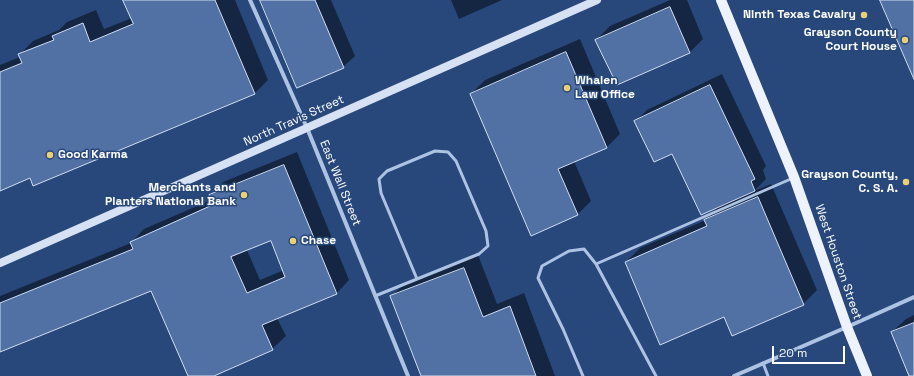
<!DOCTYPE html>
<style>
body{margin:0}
#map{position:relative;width:914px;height:376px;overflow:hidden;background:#28487c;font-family:"Space Grotesk",sans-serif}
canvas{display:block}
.scale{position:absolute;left:772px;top:346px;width:73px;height:18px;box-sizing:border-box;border:2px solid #fff;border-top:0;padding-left:5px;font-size:12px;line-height:14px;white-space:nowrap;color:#fff;-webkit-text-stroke:3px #28487c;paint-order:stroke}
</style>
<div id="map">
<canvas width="914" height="376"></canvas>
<div class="scale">20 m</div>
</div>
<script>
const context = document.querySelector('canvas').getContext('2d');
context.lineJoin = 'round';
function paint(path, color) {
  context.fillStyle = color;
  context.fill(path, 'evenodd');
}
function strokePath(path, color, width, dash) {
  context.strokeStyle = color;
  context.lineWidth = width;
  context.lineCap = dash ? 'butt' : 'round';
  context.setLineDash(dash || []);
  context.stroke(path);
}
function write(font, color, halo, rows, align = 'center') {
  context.font = font + ' "Space Grotesk",sans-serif';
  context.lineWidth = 3;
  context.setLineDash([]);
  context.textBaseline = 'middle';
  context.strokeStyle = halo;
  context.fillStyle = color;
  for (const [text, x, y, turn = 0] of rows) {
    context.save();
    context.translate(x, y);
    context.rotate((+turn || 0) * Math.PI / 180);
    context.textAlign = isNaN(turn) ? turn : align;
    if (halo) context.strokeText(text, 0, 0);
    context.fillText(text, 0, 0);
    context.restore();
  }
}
paint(new Path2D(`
 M124 0H235L268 80 254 94 30 177 0 190V65L20 57 19 55 33 41 59 30 67 22 96 10 104 29 132 18Z
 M261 0H331L355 56 343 67Z
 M451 0H502L459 19Z
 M670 0H687L703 39 690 52 617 84 596 40 610 26Z
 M580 39 620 134 607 147 574 161 591 201 578 214 471 94 485 80Z
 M722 74 766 166 763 170 766 179 754 191 771 184 817 290 803 304 725 316 626 262 640 248 706 220 719 206 672 152 636 121 647 110Z
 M297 152 349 280 336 294 277 318 286 336 272 349 211 376H189L151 289 0 346V296L131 243 144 229 211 200 210 196 223 182ZM271 240 284 270 260 280 247 250Z
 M478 255 497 304 524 293 555 376H422L392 296 405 283Z
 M914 315V376H910L892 332 906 319Z`), '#0007');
const building = new Path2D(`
 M123 0H215L255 94 33 186 30 178 0 191V72L22 63 18 54 54 40 52 36 83 23 90 42 133 24Z
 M260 0H315L344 68 297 88Z
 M880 0H914V79Z
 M670 7 690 53 617 85 595 40Z
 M566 52 607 148 558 169 578 215 531 236 470 94Z
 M710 85 755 179 751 181 755 191 701 215 672 154 654 162 634 121Z
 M284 165 337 294 262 325 273 350 214 376H188L151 291 0 352V303L133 249 130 242 210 206 209 195ZM271 241 285 277 247 293 231 257Z
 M758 197 804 305 732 336 724 317 660 345 625 262 707 226 704 220Z
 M464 268 483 317 510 306 536 376H421L390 296Z
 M914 323V376H909L891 332Z`);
paint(building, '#5171a4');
strokePath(building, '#d0def3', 1);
strokePath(new Path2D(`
 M596 264 793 178
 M375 296 479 254 488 246 486 231 456 161 448 152 435 151 387 171 379 179 381 193 417 279
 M763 363 768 376
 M583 376 563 329 538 278 542 266 569 251 584 249 596 264 656 376`), '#adc3e4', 3);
strokePath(new Path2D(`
 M250 0 307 128 408 376
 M734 376 847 327 914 297`), '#adc3e4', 4);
strokePath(new Path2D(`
 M0 263 597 0`), '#d6e1f4', 8);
strokePath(new Path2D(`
 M721 0 794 177 847 327 867 376`), '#edf2fc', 10);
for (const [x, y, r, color] of [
 [864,15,4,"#ebcf74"],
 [905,40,4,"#ebcf74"],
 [567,88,4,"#ebcf74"],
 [50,155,4,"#ebcf74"],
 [906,182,4,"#ebcf74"],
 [244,195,4,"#ebcf74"],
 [293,241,4,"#ebcf74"]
]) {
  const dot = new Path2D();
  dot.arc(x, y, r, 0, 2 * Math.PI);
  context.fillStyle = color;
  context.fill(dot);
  strokePath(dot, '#28487c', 1.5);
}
write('bold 12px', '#fff', '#28487c', [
 ["Ninth Texas Cavalry",856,15],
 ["Grayson County",897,33],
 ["Court House",897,47],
 ["Whalen",575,81,"left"],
 ["Law Office",575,95,"left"],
 ["Good Karma",58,155,"left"],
 ["Grayson County,",898,175],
 ["C. S. A.",898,189],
 ["Merchants and",236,188],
 ["Planters National Bank",236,202],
 ["Chase",301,241,"left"]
], 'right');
write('12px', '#fff', '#28487c', [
 ["North Travis Street",294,121,-24],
 ["East Wall Street",340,183,68],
 ["West Houston Street",838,262,71]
]);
</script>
